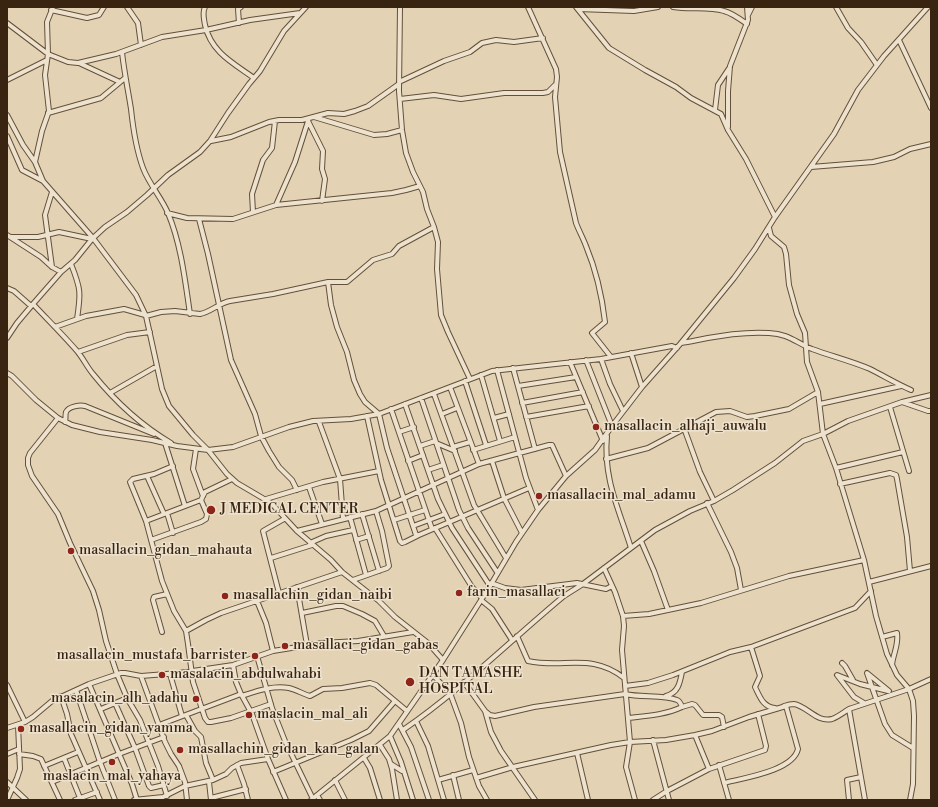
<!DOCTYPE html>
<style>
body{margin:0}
#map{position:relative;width:938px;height:807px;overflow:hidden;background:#e3d3b4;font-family:"Libre Bodoni",serif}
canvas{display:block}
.frame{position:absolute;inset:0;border:8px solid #392411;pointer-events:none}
</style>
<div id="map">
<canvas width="938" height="807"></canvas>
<div class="frame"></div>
</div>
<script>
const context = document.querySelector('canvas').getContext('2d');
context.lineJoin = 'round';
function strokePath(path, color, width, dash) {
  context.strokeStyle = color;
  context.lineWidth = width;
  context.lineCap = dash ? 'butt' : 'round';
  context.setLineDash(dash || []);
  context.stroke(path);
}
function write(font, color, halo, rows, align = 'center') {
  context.font = font + ' "Libre Bodoni",serif';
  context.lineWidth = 3;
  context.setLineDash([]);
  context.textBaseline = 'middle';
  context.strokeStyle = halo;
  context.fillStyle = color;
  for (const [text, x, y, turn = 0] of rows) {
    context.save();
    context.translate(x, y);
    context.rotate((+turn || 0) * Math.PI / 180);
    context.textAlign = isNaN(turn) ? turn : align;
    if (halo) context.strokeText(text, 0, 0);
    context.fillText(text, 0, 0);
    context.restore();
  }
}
const minor = new Path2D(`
 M127 7 138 23 141 45
 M205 7C202 13 204 19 205 25 211 52 233 63 254 78
 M400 7 399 91 402 130 406 153 413 172 423 192 427 209 434 227 438 242 437 269 441 315 448 332 470 379
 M528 7 556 69 557 77 555 97 560 152 576 223C579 231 583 238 586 246 596 270 602 296 605 322L592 333 611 357
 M576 7 609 48 645 70 676 87 691 98 721 114 728 130 746 159 775 217
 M673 7C690 10 708 6 724 11 732 13 740 19 747 24
 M836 7 848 28 861 42 877 65
 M578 9 634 11 658 7
 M51 10 87 18 99 15 104 7
 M748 15 752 7
 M7 23 48 54 68 62 78 63 116 54 162 37 206 30 250 20 300 13
 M239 23 238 9 241 7
 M899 40 931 108
 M122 52C124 71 128 90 131 109 133 128 136 149 143 168 149 184 161 197 168 213 181 244 185 280 190 314
 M79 63 120 82
 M7 80 47 60
 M399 82 444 61 470 52 482 43 496 40 514 42 543 38
 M400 99 434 95 461 99 504 93H543L548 92 555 85
 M715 110 718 85 730 67
 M48 113 101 98 125 78
 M7 115 23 145 35 162 43 181 93 238 136 295 146 316 162 389 169 406 193 435 208 450 233 447 289 427 313 421 351 419 379 414 492 371 601 359 672 346 677 348
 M314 117 374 135 387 134 402 130
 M308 121 323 151 322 169 325 179 322 201
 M728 127V91L730 66 748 20 747 7
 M7 136 22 170 43 181
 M211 141 231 137 269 122 279 120H302L328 113 344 114 355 111 368 106 399 84
 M35 162 42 131 49 111 45 75 48 54 47 22 53 7
 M811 167 873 162 894 157 910 149 931 144
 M276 205 295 162 309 118
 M253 212 252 194 263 160 272 148 275 121
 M167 213 187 218 233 219 276 205 392 193 406 190 420 186
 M199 219 208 254 231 360 255 414 261 436 269 451 279 467 292 480 297 490
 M769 228 771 236 784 247 786 254 789 285 797 314 805 333 807 362 818 392 823 434 836 468 864 560 876 616 887 654 897 675 909 689 913 701 914 716 913 784 910 800
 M7 235 41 257 52 267 61 272
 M11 237H38L59 232 92 239
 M71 264C81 289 81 293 77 319
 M52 267 45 215 52 192
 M328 282 331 305 337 327 347 352 354 380 360 394 365 402 379 414 387 448 416 535H419L529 488
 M7 288 14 291 31 306
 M33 304C47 319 63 335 77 351 83 358 87 367 93 374 114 400 142 426 171 443
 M146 316 161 312 175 311 200 314C211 312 219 303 230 301L273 294 328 282H347L373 260 392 254 399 246 434 227
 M55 327 86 316 124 309 145 315
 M7 338 17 323 33 304 61 272 75 260 92 239 105 227 127 212 147 195 168 175 200 152 210 141 228 113 249 84 260 71 284 31 306 7
 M681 343C710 338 739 331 769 333 789 334 795 342 812 349 831 356 851 361 870 369 884 376 897 384 911 390
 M78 352 127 335 150 332
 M631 353 642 387
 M601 359 610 384 623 411
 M586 360 612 426
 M570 362 603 441
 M513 368 535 449
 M497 370 526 478 538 510
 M7 373 12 376 36 400 58 418 72 425 100 432 152 440 177 446 208 450 227 474 237 483 271 503 297 531 331 560 342 572 379 601 395 617 428 643 443 660
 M481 375 500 441
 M465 381 486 445
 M518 386 576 377
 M450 387 479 464
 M110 393 157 366
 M434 394 474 505 506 558
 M421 398 459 510 468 528 497 572
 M902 402 928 411H931
 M522 403 583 392
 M405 404 438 499 452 528 490 586
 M820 404 901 386
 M890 407 909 471
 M391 409 432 529
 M442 414 457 408
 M367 416 381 480 400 541 402 543 405 542 419 535
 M526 417 589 406
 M58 418 30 453 28 458V465L32 476 58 514 70 543 93 591 99 610 106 641 117 674 127 698 140 720 158 766 167 796
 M494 418 509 414
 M65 422C66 419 65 415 66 412 69 406 80 405 85 406L154 434
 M319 422 340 479 343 519
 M684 428 700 472 714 501
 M399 432 414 427
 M607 436C603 479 619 509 631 548
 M165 443 185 506
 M436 443 455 451
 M420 446 435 441
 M453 447 470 442
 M196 449 193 469 203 496
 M473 450 515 437
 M606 459 648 448 716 412 730 411 747 417 755 416 789 409 818 392
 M408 461 423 455
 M492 461 504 498 522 533
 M173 466 154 474 133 479 130 482 146 521 162 581 174 611 186 631 188 644 193 682 205 718 208 722H211L231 718 271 704
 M836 468 903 452
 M428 470 443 465
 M147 476 164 514
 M840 484 890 473 896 475 897 479 907 537 910 571
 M309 487 322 524
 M266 499 323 482 379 471
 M707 503 731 552 737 568 741 590
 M167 513 173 533
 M362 514 379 571
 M350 517 366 575
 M394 520 425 510
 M146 521 201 500 205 492 232 479
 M413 526 445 514
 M435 528 472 587 482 598
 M297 531 376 511 479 464 549 445H552L566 476
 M151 540 201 522 206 519 207 514 201 500
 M356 540 369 536
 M641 541 654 571 668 610
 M310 543 326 536 353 530
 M271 558 312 545
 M604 568 615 592 623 616 624 626 622 650 630 742 626 767 635 800
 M353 580 387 568 389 566 382 531 376 511
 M869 582 931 566
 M491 583 505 588 521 590 577 583 606 589 612 586
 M297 587 307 645
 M279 593 263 531 284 519
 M481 600 492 609 512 640
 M257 601 266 623 273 651
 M302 613 336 606H343L362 614 375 621 384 636
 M623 616 649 614 701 603 789 576 864 560
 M186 631 206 620 221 613 342 572
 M162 632 153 600 154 597 167 594
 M517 636 528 661C564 669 591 652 624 678
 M882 637 897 633C899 645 893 654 892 665
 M751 647 760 676 755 687C760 697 763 707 775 708
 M257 656 272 708 285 741 313 799
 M842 663 845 666 853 680
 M233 665 236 682 241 694 252 714 268 759 286 800
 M170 674 182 716
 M433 675 450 693 461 723 469 757 479 786 487 800
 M141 676 165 742 171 754 179 766 185 782 187 800
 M464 682 485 711 491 732 501 751 535 800
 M89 684 132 784 137 800
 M7 685 25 722
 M625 686 648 683 673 675 730 652 751 647 855 608 871 591
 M76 690 100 762 115 800
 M889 691 867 673 885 724 892 735 913 748
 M61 696 67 714 71 734 100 800
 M242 696C257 691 273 685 289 688 297 690 303 694 310 696L323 689 342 688 370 683 376 685 407 711
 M666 696C678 693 680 683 682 672
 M115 703 135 748 149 786 151 788 164 785
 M864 703 854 697 837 675 860 684 888 691
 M784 706C787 705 790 704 794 704 807 706 817 723 832 719 838 717 844 712 849 709
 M682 707 692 704 695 705 703 715H719L722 717 724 727
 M101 709 127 698
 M485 711 490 715 495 716 534 707 625 694C641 698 664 694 677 700 680 701 681 704 682 707 665 715 646 716 628 718
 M186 715 195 731 201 737 206 763 213 780
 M416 721 428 746 444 800
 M399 724 411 747 429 800
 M159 725 241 694
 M7 728 25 722 33 717 52 701 89 684 121 673H125L141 676 179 673 233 665 273 651 322 643 358 641 413 632
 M403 730C461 690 511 640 564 596L583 584 655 530 690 511 714 501 733 490 775 463 803 441 823 434 848 421 902 402 931 395
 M695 735 709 769
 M390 736 401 762 413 800
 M653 740 669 800
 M380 745 389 759 392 769 397 800
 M577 753 588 800
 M7 754 19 749
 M19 754 33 756 41 759 60 800
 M64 758 80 798
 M364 758 370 768 380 800
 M391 764 402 771
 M237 765 244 784 248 800
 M719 765 729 800
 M44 766 78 752
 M273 772 351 740 369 731 395 701
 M453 775 459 800
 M476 778 513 767 611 745 630 742 666 740 695 735 712 731 749 717 786 706
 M335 780 345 800
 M438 780 473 770
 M7 782 26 800
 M52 782 119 754 164 737
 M209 782 211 800
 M724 783C743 778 793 771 798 749L786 706
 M317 795 320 800
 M211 798 246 789
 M7 800 17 778 20 769 18 725
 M75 800 97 792
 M134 800 163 797 185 786 213 780 226 774 232 768 241 763 268 759
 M311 800 390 736 443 660 490 586 516 542 538 510 566 476 595 450 612 426 642 387 681 343 734 278 755 249 775 217 834 134 858 90 884 56 928 7
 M653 800 667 791 709 769 765 750 766 746 758 714
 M849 800 847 780 861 777
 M865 800 849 709 909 689 931 679`);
strokePath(minor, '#64503a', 6);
strokePath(minor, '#ede2ce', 4);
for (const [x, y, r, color] of [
 [596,427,4,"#8f2418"],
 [539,496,4,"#8f2418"],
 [211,510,5,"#8f2418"],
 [71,551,4,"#8f2418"],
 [459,593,4,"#8f2418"],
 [225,596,4,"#8f2418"],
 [285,646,4,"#8f2418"],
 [255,656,4,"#8f2418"],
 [162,675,4,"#8f2418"],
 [410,682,5,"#8f2418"],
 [196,699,4,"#8f2418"],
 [249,715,4,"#8f2418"],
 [21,729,4,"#8f2418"],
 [180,750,4,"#8f2418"],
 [112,762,4,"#8f2418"]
]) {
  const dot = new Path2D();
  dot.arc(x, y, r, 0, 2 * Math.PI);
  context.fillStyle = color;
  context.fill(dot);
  strokePath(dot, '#ede2ce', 1.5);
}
write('14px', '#392411', '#ede2ce', [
 ["masallacin_alhaji_auwalu",604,427],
 ["masallacin_mal_adamu",547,496],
 ["J MEDICAL CENTER",220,510],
 ["masallacin_gidan_mahauta",79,551],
 ["farin_masallaci",467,593],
 ["masallachin_gidan_naibi",233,596],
 ["masallaci_gidan_gabas",293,646],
 ["masallacin_mustafa_barrister",247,656,"right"],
 ["DAN TAMASHE",419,674],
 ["HOSPITAL",419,690],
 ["masalacin_abdulwahabi",170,675],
 ["masalacin_alh_adahu",188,699,"right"],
 ["maslacin_mal_ali",257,715],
 ["masallacin_gidan_yamma",29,729],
 ["masallachin_gidan_kan_galan",188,750],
 ["maslacin_mal_yahaya",112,777,"center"]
], 'left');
</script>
